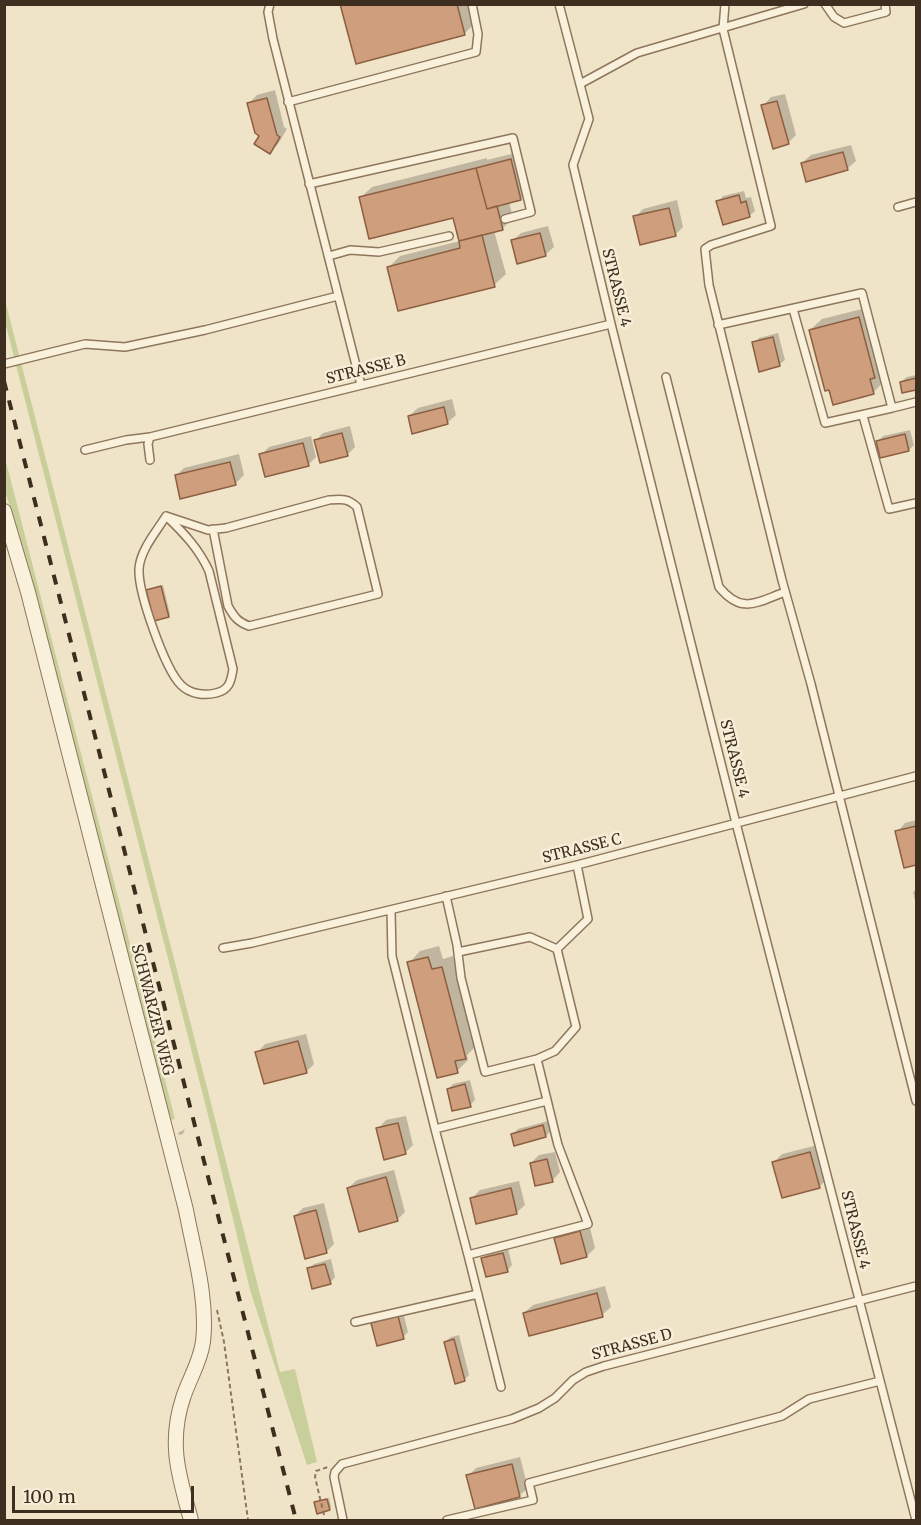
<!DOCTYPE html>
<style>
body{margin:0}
#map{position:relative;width:921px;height:1525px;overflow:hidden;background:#f0e4c8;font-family:Merriweather,serif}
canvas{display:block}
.frame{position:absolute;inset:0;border:6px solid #3d2e20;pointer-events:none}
.scale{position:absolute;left:12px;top:1486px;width:182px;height:27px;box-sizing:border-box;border:3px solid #3d2e20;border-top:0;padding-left:8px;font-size:18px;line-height:21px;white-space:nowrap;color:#3d2e20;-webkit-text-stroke:4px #f7eed8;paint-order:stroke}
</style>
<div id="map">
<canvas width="921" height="1525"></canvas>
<div class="frame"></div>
<div class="scale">100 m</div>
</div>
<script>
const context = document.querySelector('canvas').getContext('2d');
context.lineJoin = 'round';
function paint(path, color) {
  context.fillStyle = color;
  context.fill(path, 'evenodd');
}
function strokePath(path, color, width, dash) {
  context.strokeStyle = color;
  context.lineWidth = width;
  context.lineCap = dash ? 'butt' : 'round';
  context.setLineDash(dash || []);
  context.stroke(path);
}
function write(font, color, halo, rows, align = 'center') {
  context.font = font + ' Merriweather,serif';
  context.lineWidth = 5;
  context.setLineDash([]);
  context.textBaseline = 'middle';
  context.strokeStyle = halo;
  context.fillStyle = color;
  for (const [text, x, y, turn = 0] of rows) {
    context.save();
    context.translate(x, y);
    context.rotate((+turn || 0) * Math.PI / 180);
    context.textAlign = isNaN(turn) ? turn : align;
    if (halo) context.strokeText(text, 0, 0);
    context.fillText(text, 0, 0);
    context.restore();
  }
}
paint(new Path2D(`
 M4 296 280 1372 295 1369 317 1462 307 1465 250 1290 207 1111 5 322Z
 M4 454 175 1119 168 1120 20 540 5 491Z`), '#c9cf9b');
paint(new Path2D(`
 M342 4H471L476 22 464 34Z
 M275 90 284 127 287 129 278 144 270 152 261 135 249 103 257 95Z
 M785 94 796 135 788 143 763 106 771 97Z
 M851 145 856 161 847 169 802 163 811 155Z
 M519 152 529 191 520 199 509 202 513 218 502 229 494 231 506 274 494 285 388 268 400 256 460 241 454 217 360 198 372 187 487 158V160Z
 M744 191 746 198 751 197 755 211 749 216 718 202 723 196Z
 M677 200 683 227 675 235 635 217 643 209Z
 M548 226 554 247 545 255 512 241 521 233Z
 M870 307 885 365 881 370 884 381 873 393 830 388 810 330 822 319Z
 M778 333 785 360 779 365 754 343 759 338Z
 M916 375V388L903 391 901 382 907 377Z
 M452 399 456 415 447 423 409 416 418 408Z
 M350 426 355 447 347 455 315 441 323 433Z
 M910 430 914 445 909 450 878 441 883 436Z
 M311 436 316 457 308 465 261 455 269 447Z
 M239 454 244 475 235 484 176 476 184 468Z
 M163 585 170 614 168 616 148 591Z
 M916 820V863L906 866 897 832 905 823Z
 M916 889V905L913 892Z
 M439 946 443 959 453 956 476 1046 467 1055 468 1060 457 1071 409 963 420 951Z
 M306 1034 314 1064 306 1072 257 1053 265 1044Z
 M470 1080 475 1100 470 1105 448 1089 453 1084Z
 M406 1116 413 1145 405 1153 378 1129 386 1120Z
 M548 1121 551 1131 546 1136 513 1134 518 1129Z
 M185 1129 183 1134 179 1135 178 1133Z
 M818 1145 827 1179 819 1187 774 1162 782 1154Z
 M555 1152 560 1172 552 1181 531 1163 539 1155Z
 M394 1170 405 1212 397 1220 348 1188 357 1180Z
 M519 1181 525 1205 516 1213 471 1199 480 1190Z
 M324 1203 334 1244 326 1252 295 1216 303 1208Z
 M589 1224 595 1248 587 1256 556 1238 564 1230Z
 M508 1248 512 1265 507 1271 483 1259 488 1253Z
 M331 1259 335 1277 330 1283 308 1269 314 1264Z
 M605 1286 611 1307 602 1315 524 1313 533 1305Z
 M403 1312 408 1332 403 1337 373 1324 378 1319Z
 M459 1335 469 1375 464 1380 445 1342 451 1337Z
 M520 1457 528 1488 519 1496 468 1476 476 1468Z
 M329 1498 331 1507 329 1509 316 1503Z`), '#0003');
const building = new Path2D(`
 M340 4H457L465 35 356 64Z
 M267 98 277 135 280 137 270 154 254 144 259 136 255 133 247 103Z
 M777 101 789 144 773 149 761 105Z
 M843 152 848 170 806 182 801 163Z
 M511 159 521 200 487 209 476 168Z
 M476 168 487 209 497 206 503 230 459 241 453 218 369 239 359 197Z
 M739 195 741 203 746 201 750 217 723 225 716 201Z
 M669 208 676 236 640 245 633 216Z
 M540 233 546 256 517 264 511 240Z
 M482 235 495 287 398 311 387 267 460 248 459 241Z
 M859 317 875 378 870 379 874 394 833 405 829 390 825 391 809 330Z
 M773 337 780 366 759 372 752 342Z
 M916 378V390L902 393 900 382Z
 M444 407 448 424 412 434 408 416Z
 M342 433 348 456 320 463 314 440Z
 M905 434 909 451 880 458 876 441Z
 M303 443 309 466 265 477 259 454Z
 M230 462 236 485 180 499 175 475Z
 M161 586 169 617 154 621 146 590Z
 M916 826V865L904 868 895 831Z
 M428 957 432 969 442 967 466 1059 455 1061 458 1073 437 1078 407 962Z
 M298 1041 307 1073 264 1084 255 1052Z
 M465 1084 471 1107 452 1111 447 1089Z
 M398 1123 406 1154 384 1160 376 1128Z
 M543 1125 546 1137 514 1146 511 1134Z
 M810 1152 820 1188 782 1198 772 1162Z
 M547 1159 553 1182 535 1186 530 1163Z
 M386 1177 398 1221 359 1232 347 1188Z
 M511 1188 517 1214 476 1224 470 1198Z
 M316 1210 327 1253 305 1259 294 1216Z
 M580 1231 587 1257 561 1264 554 1238Z
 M503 1253 508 1272 486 1277 481 1258Z
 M325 1264 331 1284 312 1289 307 1268Z
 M597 1293 603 1317 529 1336 523 1313Z
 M398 1316 404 1339 377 1346 371 1323Z
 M454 1339 465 1381 455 1384 444 1342Z
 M512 1464 520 1497 475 1509 466 1475Z
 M327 1499 330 1510 317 1514 314 1502Z`);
paint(building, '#cf9f7d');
strokePath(building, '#8d5f41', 1.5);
const lane = new Path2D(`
 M270 4 268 12 273 39 361 385
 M559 4 589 119 573 165 611 324 736 823 916 1520
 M725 4 723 29 771 226 711 245 705 249 709 285 782 580 811 684 916 1101
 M825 4 834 17 844 23 886 12 885 4
 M580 84 637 53 804 4
 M288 102 476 52 478 34 472 4
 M309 184 513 138 531 212 505 219
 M898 207 916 202
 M329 256 350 250 379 252 449 236
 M718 325 862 293 892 408 825 423 793 309
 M4 364 85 344 125 347 205 330 338 296
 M666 377 719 587C742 615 757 602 785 592
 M892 408 916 402
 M863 416 889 509 916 503
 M85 450 126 440 150 437
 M150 460 148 444 150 437 611 324
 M166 516 208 530 226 528 329 500C341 499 348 498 357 507L378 594 249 626C238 622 234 617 228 606L213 529
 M166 516C184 533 199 549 209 571L233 669C231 682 229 690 216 693 204 696 190 694 181 685 165 669 138 593 139 569 140 550 157 531 166 516Z
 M446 896 457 945 461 978 485 1072 537 1059
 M391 910 392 956 435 1129 547 1101
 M223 948 252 943 577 865 916 776
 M458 952 530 937 557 949
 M435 1129 468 1255
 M355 1322 478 1294
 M501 1387 468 1255 588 1224 558 1145 537 1059 555 1051 576 1027 557 949 588 919 577 865
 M343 1520 334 1477 335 1472 342 1464 512 1419 539 1408 555 1398 573 1380 586 1372 604 1366 916 1286
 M447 1520 533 1500 529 1483 782 1416 809 1399 880 1381`);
const street = new Path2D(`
 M4 511 28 592 186 1210C194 1253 208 1299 203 1342 200 1363 189 1379 183 1398 168 1444 179 1476 191 1520`);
strokePath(lane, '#8d765c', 10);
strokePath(street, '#8d765c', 16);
strokePath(new Path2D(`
 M217 1310 224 1342 248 1520
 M324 1515 315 1477 316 1471 328 1467`), '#8d765c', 2, [4.5, 3]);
strokePath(lane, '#faf1dc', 7);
strokePath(street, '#faf1dc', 14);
strokePath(new Path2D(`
 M4 381 296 1520`), '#3d2e20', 4, [10, 10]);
write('15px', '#3d2e20', '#f7eed8', [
 ["STRASSE 4",616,288,76],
 ["STRASSE B",366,370,-14],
 ["STRASSE 4",734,759,76],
 ["STRASSE C",582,849,-14],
 ["SCHWARZER WEG",152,1010,76],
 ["STRASSE 4",855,1230,76],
 ["STRASSE D",632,1345,-15]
]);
</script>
